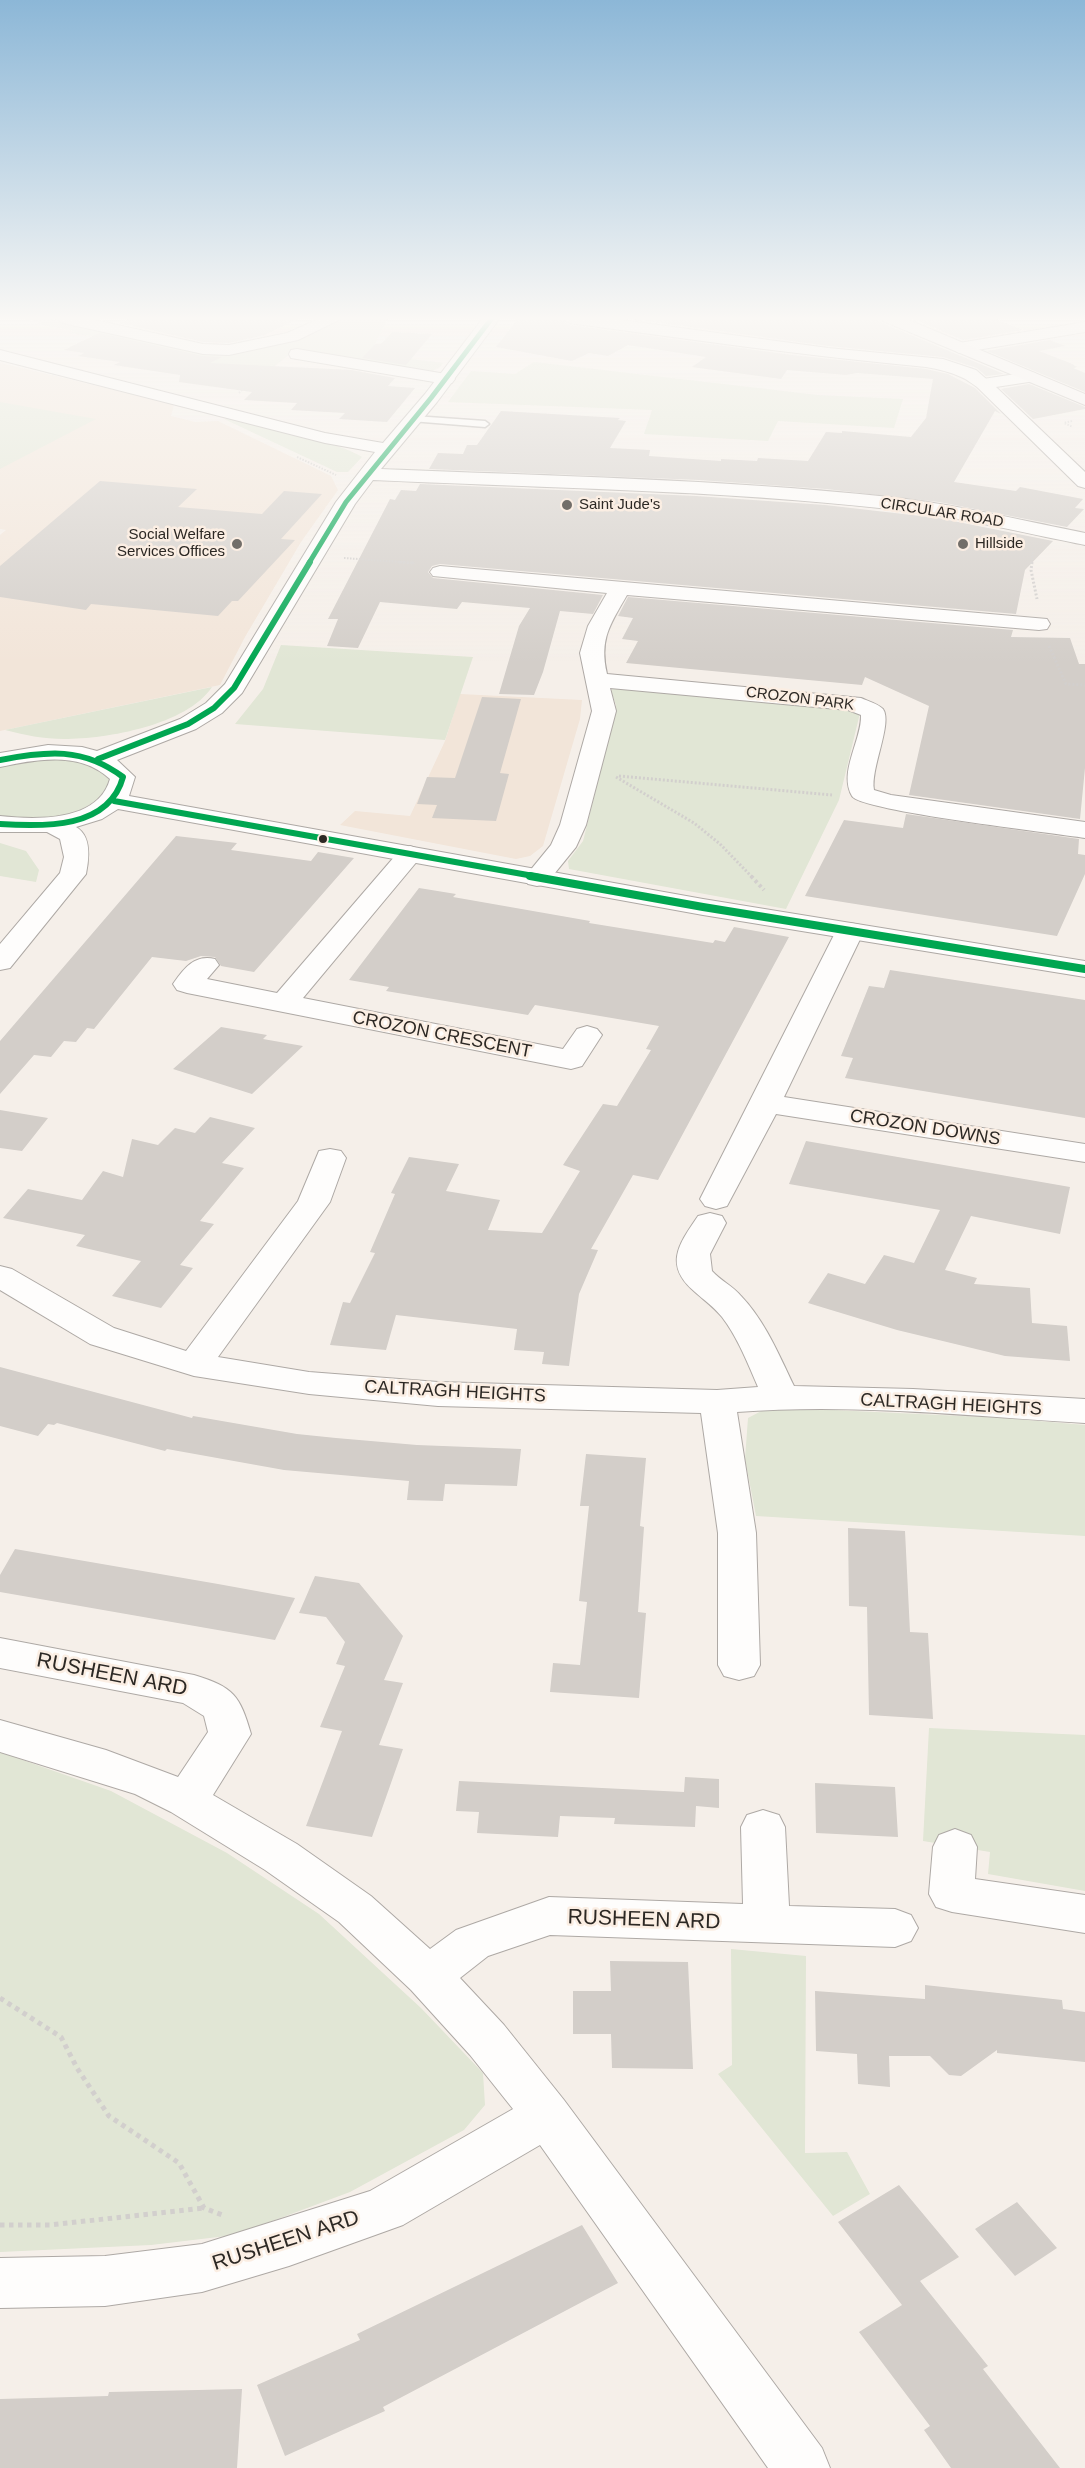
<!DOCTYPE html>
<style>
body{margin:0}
canvas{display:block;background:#f5efe9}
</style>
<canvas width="1085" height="2468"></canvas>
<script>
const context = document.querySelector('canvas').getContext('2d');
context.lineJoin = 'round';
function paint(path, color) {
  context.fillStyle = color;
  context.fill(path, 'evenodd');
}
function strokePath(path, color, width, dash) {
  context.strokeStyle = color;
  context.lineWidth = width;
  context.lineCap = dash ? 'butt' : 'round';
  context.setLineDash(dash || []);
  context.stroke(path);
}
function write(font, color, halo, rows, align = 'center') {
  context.font = font + ' Arial,sans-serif';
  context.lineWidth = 5;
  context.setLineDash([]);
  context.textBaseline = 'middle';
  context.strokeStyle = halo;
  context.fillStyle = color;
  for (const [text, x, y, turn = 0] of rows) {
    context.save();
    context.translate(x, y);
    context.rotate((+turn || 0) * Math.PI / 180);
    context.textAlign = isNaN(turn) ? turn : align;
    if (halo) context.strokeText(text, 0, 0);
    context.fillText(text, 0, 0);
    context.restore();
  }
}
paint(new Path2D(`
 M0 363 174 404 171 416 195 422 218 421 331 476 338 490 301 542 245 637 220 685 0 731V535L6 530 0 529Z
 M460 694 582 700 580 719 543 846 530 856 516 859 340 825 355 811 410 816 445 741Z`), '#f2e5d9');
paint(new Path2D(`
 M18 318H43L225 352 247 351 297 339 346 318H388L370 354 443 363 440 367 431 372 294 351 263 375 214 370 110 339 70 333 75 331 37 324 41 322Z
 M534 362 818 395 903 399 894 428 778 421 768 441 644 434 652 410 448 402 471 371 515 374Z
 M0 402 96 419 0 469Z
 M224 419C246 418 344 444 362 457L348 472H337Z
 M281 645 473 657 445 740 235 724 263 689Z
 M212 687C187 725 107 739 64 739 44 739 24 735 5 730Z
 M613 688 851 708 860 713 839 800 786 909 569 869 568 861 583 841 613 722 616 705 611 691Z
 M25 759C40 759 61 755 76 760 84 762 99 767 106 773 126 790 81 810 70 814 46 820 24 818 0 817V765Z
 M0 843 26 851 39 870 36 882 0 876Z
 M769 1407 1004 1418 1085 1425V1536L756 1516 745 1459 748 1418Z
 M929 1728 1085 1735V1891L988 1874 990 1852 923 1841Z
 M0 1752 111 1791 227 1853 319 1914 421 2008 483 2073 485 2105 464 2130 350 2192 235 2235 151 2245 0 2252Z
 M731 1949 806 1956 805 2153 847 2152 870 2194 833 2216 718 2074 732 2065Z`), '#e1e6d5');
paint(new Path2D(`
 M131 318H299L265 335 229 343 203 342 120 323Z
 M518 318H559L569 325 792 355 926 369 948 374 975 388 1001 414 995 411 954 482 1016 491 1020 487 1083 499 1075 508 1084 509 1067 527 939 502 826 489 699 480 429 469 438 453 463 454 467 445H477L501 411 620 418 618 420 626 421 610 448 650 450 649 456 721 461V459L757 461 758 458 808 461 826 432 842 433V431L911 437 926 418 933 379 857 373 846 375 787 370 781 379 692 367 706 357 628 345 608 356 589 353 572 361 496 347Z
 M626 318H879L882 323 1004 374 986 376 977 368 943 357 828 346Z
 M911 318H993L1023 330 963 340Z
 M392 332 432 334 406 365 362 358 375 344H381Z
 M99 333 203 356 222 357 210 363 351 370 395 378 388 386 415 388 387 422 339 419 345 413 291 410 297 403 244 400 252 392 179 382 180 375 114 365 120 362 78 356 84 353 64 350Z
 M1050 340 1065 346 1039 351 1070 363 1077 367 1073 368 1085 373V392L987 351Z
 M1029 384 1085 407V409L1033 419 1001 389Z
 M100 481 197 489 178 507 262 514 284 491 322 494 281 539 295 540 238 601H232L218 616 91 604 86 610 0 597V566Z
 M420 484 696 496 825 505 938 518 1053 541 1025 570 1016 614 440 564 432 566 428 572 433 578 603 595 593 614 560 611 543 672 534 695 499 694 519 626 530 608 462 602 457 609 380 602 358 648 327 646 338 619H328L390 499 395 500 401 490 416 491Z
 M628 597 1013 630 1011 637 1070 638 1079 664H1085V768L1080 819 909 795 929 706 865 677 862 685 626 663 638 641 622 639 633 618 618 616Z
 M482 697 521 699 500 773 509 774 496 821 432 818 437 805 417 804 427 777 455 778Z
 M906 814 1079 839 1078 854 1085 855V874L1057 936 805 896 844 820 903 828Z
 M176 836 237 843 231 850 311 861 318 852 354 858 254 972 221 966 215 957 201 956 186 961 152 957 94 1029 87 1028 76 1042 64 1041 51 1057 34 1055 0 1094V1041Z
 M419 888 456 894 453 897 590 921 589 923 713 943 715 940 725 942 734 927 789 937 658 1180 633 1175 591 1249 598 1250 579 1294 569 1366 542 1364 544 1352 514 1350 517 1329 396 1315 386 1350 330 1345 343 1302 350 1303 375 1253 370 1252 395 1194 391 1193 409 1157 459 1164 446 1191 500 1200 488 1230 542 1233 580 1171 563 1165 603 1104 617 1106 651 1050 646 1049 659 1026 535 1005 528 1015 386 991 389 987 349 980Z
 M890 970 1085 1000V1118L845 1078 853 1058 841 1056 869 986 884 988Z
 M221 1027 267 1035 263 1039 303 1046 252 1094 173 1069Z
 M0 1110 48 1118 22 1151 0 1148Z
 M210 1117 255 1128 222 1163 244 1168 200 1221 214 1224 180 1265 193 1268 161 1308 112 1296 141 1261 76 1246 85 1235 3 1218 28 1189 82 1200 103 1171 123 1177 132 1139 158 1145 175 1128 195 1133Z
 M806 1141 1070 1187 1060 1234 971 1216 945 1270 977 1278 974 1284 1030 1288 1032 1323 1067 1326 1070 1361 1005 1356 897 1330 808 1303 828 1273 865 1284 884 1255 914 1263 940 1210 789 1184Z
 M0 1367 192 1418 193 1416 297 1434 336 1438 417 1445 521 1449 517 1486 445 1484 443 1501 407 1500 409 1481 284 1470 167 1449 165 1451 57 1423 54 1425 48 1424 38 1436 0 1426Z
 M586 1454 646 1458 640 1526 644 1527 638 1612 646 1613 639 1698 550 1692 553 1663 580 1665 587 1602 579 1601 589 1506H580Z
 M848 1528 905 1531 910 1632 928 1633 933 1719 869 1715 867 1607 849 1606Z
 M15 1549 218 1584 295 1598 275 1640 0 1592V1575Z
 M315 1576 359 1583 403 1636 384 1680 403 1683 379 1745 403 1749 372 1837 306 1826 342 1731 320 1727 345 1666 336 1664 345 1642 326 1617 299 1613Z
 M685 1777 719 1779V1808L696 1806 695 1827 614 1824 615 1818 560 1816 558 1837 477 1833 479 1812 456 1811 459 1781 684 1792Z
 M815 1783 895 1787 898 1837 816 1833Z
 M610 1961 688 1962 693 2069 612 2068 611 2034H573V1991H611Z
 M925 1985 1062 2000 1063 2009 1085 2012V2062L997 2053V2050L961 2076 949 2075 930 2056H889L890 2087 858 2084 857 2054 816 2051 815 1991 925 1999Z
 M899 2185 959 2257 920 2281 988 2366 983 2369 1060 2468H951L924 2430 930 2426 859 2332 902 2305 838 2222Z
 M1017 2202 1057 2248 1015 2276 975 2229Z
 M582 2225 618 2283 383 2407 385 2411 285 2456 257 2385 360 2340 357 2334Z
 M242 2389 237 2468H0V2399L108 2396 109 2392Z`), '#d3cec9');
const service = new Path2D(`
 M414 416 485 421 489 424 485 427 411 421 410 419Z`);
const minor = new Path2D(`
 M55 318H86L203 344 229 345 287 333 321 318H343L298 340 229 355 203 354 63 323Z
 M561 318H607L828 348 943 359 976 370 992 384 989 388C976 391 972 381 961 377 950 372 939 369 926 367 807 356 688 339 569 323Z
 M1085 322V332L959 353 951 348 959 343Z
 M297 349 446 374 452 375 455 379 452 383 446 384 291 358 289 354 291 350Z
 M440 566 1047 619 1050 624 1047 629 1039 630 627 595C610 625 599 639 607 674L861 698C868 701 878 704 883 709 893 723 870 769 874 790L891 795 1085 822V838C1055 833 860 811 852 796 838 772 862 740 861 715L848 710 610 688 616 711 586 825 576 847 546 884 537 886 528 884 524 878 551 845 560 825 592 711 580 653 588 626 607 593 433 576 430 572 433 568Z
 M410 846 419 849 423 854 419 859 303 998 563 1049 577 1029 587 1026 597 1029 602 1035 582 1066 571 1069 187 993 177 990 173 984C184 968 195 954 215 959L219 965 207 979 277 993 401 849Z
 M850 923 860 925 864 931 784 1097 1085 1144V1162L776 1114 727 1206 716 1209 705 1206 700 1199 836 931 840 925Z
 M330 1149 341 1151 346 1158 330 1202 218 1357 309 1372 438 1382 717 1390 758 1387C748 1364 738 1338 722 1317 714 1307 704 1300 695 1292 663 1265 679 1244 698 1216L710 1213 722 1216 726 1223 710 1254 712 1271C721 1281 733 1286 741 1296 765 1321 779 1355 794 1386L913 1389 1085 1399V1423C970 1416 852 1403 737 1412L756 1533 760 1665 754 1676 739 1680 724 1676 718 1665V1533L701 1413 438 1406 309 1394 194 1376 90 1344 0 1290V1266L12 1269 114 1328 186 1351 298 1201 319 1151Z
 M0 1638 194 1675C234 1687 240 1696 251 1734L213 1795 297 1844 371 1896 430 1949 456 1930 549 1897 743 1904 741 1827 747 1815 763 1810 779 1815 785 1827 789 1906 895 1909 911 1915 918 1928 911 1941 895 1947 550 1935 488 1956 460 1978 504 2025 564 2100 822 2448 830 2468H768L540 2145 403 2225 289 2266 202 2292 105 2306 0 2308V2258L105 2256 202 2244 370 2191 513 2109 470 2055 411 1990 339 1922 265 1870 171 1812 135 1794 0 1752V1720L106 1750 178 1777 208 1732 204 1716 183 1703 0 1668Z
 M955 1829 971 1835 977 1847 975 1879 1085 1895V1933L952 1912 936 1907 929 1894 933 1847 939 1835Z`);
const tertiary = new Path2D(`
 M483 318H500L437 402 381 469C550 476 720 479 889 497 955 504 1020 520 1085 533V545C1020 532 955 516 889 509 718 490 545 488 373 480L355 504 242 693 222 713 196 729 117 760 135 777 129 796 703 899 1085 961V977L703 915 118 809 102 819 76 827C92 836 89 859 86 874L10 968 0 970V944L60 873 64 857 60 839 47 832H0V816C36 820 98 822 110 779 80 751 37 759 0 767V753L48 745 82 747 97 751 180 719 206 703 225 684 336 502 375 452 325 443 0 360V350L325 433 383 443 425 394Z
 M1029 372 1035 373 1038 377 1035 381 996 387 1085 472V488L1078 486 974 384 977 380 983 379Z`);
const secondary = new Path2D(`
 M881 318H904L1085 394V405L883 321Z`);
strokePath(service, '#aea9a5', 3);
strokePath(minor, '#aea9a5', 2);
strokePath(tertiary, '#aea9a5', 2);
strokePath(secondary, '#aea9a5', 2);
strokePath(new Path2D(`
 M239 393 265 367
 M1072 421 1064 423 1073 427
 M297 457 336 475
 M344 558 415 563
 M1032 563 1033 551`), '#d2cfcd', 2, [1.5, 1.5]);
strokePath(new Path2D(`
 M399 562 415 563
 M1032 562 1031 570 1037 599
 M1049 646 1066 684 1085 685
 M619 776 832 795
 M616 777 694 823 720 844 752 877`), '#d2cfcd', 3, [2, 2]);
strokePath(new Path2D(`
 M751 876 764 890`), '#d2cfcd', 4, [3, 3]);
strokePath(new Path2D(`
 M0 1998 61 2037 77 2068 109 2116 179 2163 204 2208 225 2216
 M0 2225H50L204 2208`), '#d2cfcd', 5, [4.5, 4.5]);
paint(service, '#fefdfc');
paint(minor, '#fefdfc');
paint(tertiary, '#fefdfc');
paint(secondary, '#f9f5f5');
strokePath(new Path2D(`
 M309 563 346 502 431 398 492 318`), '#00a651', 5);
strokePath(new Path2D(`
 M98 759 188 724 214 708 234 688 310 562
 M0 760C47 751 83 747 123 777 109 829 44 827 0 824
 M114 801 539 877`), '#00a651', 6);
strokePath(new Path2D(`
 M530 876 703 907 1085 969`), '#00a651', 8);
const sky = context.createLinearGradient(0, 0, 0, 664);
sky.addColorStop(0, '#8cb7d7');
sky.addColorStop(0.48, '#faf8f5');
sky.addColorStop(1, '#faf8f500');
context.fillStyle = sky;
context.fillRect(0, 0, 1085, 664);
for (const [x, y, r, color] of [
 [567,505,6,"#726e69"],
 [237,544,6,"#726e69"],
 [963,544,6,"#726e69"],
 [323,839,5,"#2c2824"]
]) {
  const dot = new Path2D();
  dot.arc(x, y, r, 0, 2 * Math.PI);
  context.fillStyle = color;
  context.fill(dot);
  strokePath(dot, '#fbeee3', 2);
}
write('15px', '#2c2824', '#fbeee3', [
 ["Saint Jude's",579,505],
 ["Social Welfare",225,535,"right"],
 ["Services Offices",225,552,"right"],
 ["Hillside",975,544]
], 'left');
write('15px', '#2c2824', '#fbeee3', [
 ["CIRCULAR ROAD",942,513,9],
 ["CROZON PARK",800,699,7]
]);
write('18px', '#2c2824', '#fbeee3', [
 ["CROZON CRESCENT",442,1035,11],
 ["CROZON DOWNS",925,1128,9],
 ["CALTRAGH HEIGHTS",455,1392,3],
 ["CALTRAGH HEIGHTS",951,1405,3]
]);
write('21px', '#2c2824', '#fbeee3', [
 ["RUSHEEN ARD",112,1675,11],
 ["RUSHEEN ARD",644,1920,2],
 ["RUSHEEN ARD",286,2241,-18]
]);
</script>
